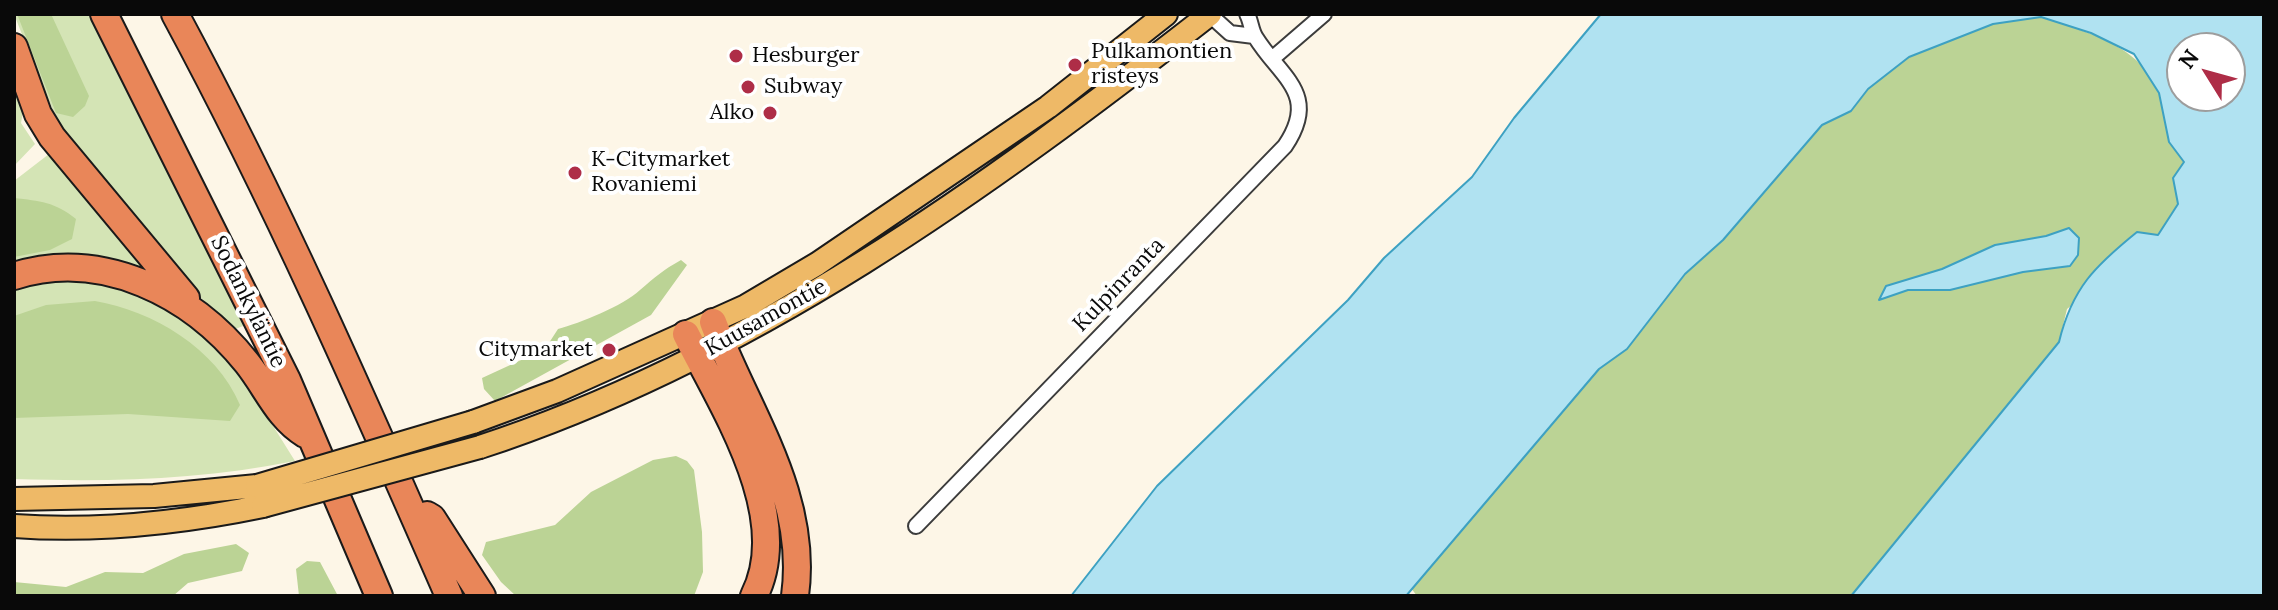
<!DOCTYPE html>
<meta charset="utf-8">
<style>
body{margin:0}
#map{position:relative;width:2278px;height:610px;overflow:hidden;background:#fdf6e7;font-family:Lora,serif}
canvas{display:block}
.frame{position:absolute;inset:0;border:16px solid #090909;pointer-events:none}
.north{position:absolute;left:2166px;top:32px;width:80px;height:80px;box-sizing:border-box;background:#fff;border:2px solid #9d9d9d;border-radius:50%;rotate:307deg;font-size:22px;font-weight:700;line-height:32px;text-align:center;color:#090909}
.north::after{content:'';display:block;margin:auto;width:28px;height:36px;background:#ae2d47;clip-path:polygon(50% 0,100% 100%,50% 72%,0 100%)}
</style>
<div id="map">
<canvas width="2278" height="610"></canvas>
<div class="frame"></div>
<div class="north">N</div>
</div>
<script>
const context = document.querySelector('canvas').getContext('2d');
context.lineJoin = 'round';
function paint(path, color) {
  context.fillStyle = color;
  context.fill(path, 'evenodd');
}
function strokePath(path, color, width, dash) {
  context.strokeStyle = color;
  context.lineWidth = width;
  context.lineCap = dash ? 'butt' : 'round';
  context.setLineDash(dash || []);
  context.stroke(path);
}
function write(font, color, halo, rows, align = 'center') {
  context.font = font + ' Lora,serif';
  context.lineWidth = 8;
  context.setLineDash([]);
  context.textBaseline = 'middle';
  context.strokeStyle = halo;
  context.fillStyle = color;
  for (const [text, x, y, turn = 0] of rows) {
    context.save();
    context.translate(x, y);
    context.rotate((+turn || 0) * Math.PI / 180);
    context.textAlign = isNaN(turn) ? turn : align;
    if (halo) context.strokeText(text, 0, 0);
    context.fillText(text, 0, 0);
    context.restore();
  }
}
paint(new Path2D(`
 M14 14H92L248 324 233 330C177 275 107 200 66 133 43 96 30 54 14 14Z
 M14 78 24 106 21 123 35 144 14 166Z
 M49 154 53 156 163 277C111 255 69 251 14 264V181Z
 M64 276 134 288 199 329 238 370 295 461C199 480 112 482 14 479V288Z`), '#d4e4b5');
paint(new Path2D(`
 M17 14H51L89 96 85 106 73 117 56 113Z
 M2041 17C2086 32 2142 45 2159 94 2170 125 2162 133 2184 162L2173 178 2178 204 2158 235 2067 309 2059 342 1851 596H1417L1411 588 1599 369 1627 349 1685 274 1723 240 1822 125 1851 111 1868 89 1909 57 1993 24Z
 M14 198C40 201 55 202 76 219L72 239 50 250 14 257Z
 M681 260 687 265 651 315 495 401 484 389 482 378 545 349 558 329C580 323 623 306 640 290 655 277 663 270 681 260Z
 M95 301C153 311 216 348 240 405L230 421 128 414 14 418V316L46 305Z
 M676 456 687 461 694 470 702 532 703 572 694 596H516L501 582 482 555 486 542 555 525 591 492 653 460Z
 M236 544 249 553 242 571 188 583 173 596H14V582L66 587 105 572 143 573 184 554Z
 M307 561 320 562 338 596H299L296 569Z`), '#bbd395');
const water = new Path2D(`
 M1601 14H2264V596H1851L2059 342C2072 288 2095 266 2137 232L2158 235 2178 204 2173 178 2184 162 2169 142 2159 93 2134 54 2091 33 2041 17 1993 24 1909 57 1868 89 1851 111 1822 125 1723 240 1685 274 1627 349 1599 369 1406 596H1071L1157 486 1348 300 1384 258 1472 177 1514 118ZM2182 48H2230V96H2182Z
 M2069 228 2079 238 2078 255 2070 266 2023 272 1950 290H1908L1879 300 1886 286 1942 269 1995 245 2046 236Z`);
paint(water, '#b0e2f1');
strokePath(water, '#3da1c2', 2);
const street = new Path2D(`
 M1209 14 1230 33 1254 36
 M1273 58 1324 14
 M916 526 1285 146C1320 94 1281 78 1256 38 1251 31 1251 21 1247 14`);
const primary = new Path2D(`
 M473 422 557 391 746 306 817 264 1048 107 1166 14
 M480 447C752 358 987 188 1210 14
 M14 499 154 496 257 486
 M14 526C98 532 181 523 263 506`);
const highway = new Path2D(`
 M104 14 287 380 379 596
 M175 14C277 203 363 399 449 596
 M14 47 38 114 52 137 186 298
 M14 276C102 248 192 294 247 363 267 388 278 418 305 434
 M713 322C747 412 809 495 795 596
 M686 334C722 406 795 516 754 596
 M427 515 432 518 482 596`);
strokePath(street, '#3c3c3c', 18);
strokePath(primary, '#1a1a1a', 26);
strokePath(highway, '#1a1a1a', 30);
strokePath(street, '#fff', 14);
strokePath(primary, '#eeb967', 22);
strokePath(highway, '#e98659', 26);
const primaryBridge = new Path2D(`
 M257 486 473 422
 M263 506 480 447`);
strokePath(primaryBridge, '#1a1a1a', 26, []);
strokePath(primaryBridge, '#eeb967', 22);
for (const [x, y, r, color] of [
 [736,56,8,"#ae2d47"],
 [1075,65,8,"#ae2d47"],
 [748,87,8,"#ae2d47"],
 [770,113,8,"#ae2d47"],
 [575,173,8,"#ae2d47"],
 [609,350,8,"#ae2d47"]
]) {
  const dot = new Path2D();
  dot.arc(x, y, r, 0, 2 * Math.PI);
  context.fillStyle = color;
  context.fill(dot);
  strokePath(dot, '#fff', 3);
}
write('22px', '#090909', '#fff', [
 ["Pulkamontien",1091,52],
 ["risteys",1091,77],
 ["Hesburger",752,56],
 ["Subway",764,87],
 ["Alko",754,113,"right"],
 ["K-Citymarket",591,160],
 ["Rovaniemi",591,185],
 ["Citymarket",593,350,"right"]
], 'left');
write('22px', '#090909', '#fff', [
 ["Kulpinranta",1119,285,-46],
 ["Sodankyläntie",248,302,64],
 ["Kuusamontie",766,318,-29]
]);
</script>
